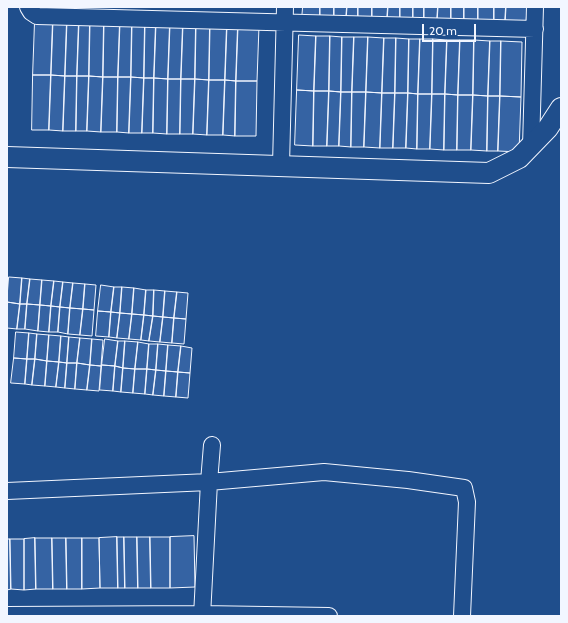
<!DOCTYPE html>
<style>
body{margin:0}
#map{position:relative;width:568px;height:623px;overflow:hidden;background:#1f4e8c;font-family:Cabin,sans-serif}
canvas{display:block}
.frame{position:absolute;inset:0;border:8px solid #f2f6ff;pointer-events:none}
.scale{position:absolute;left:422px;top:24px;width:54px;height:18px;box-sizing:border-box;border:2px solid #f2f6ff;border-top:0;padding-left:5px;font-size:12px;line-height:14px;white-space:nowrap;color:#f2f6ff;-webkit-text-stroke:3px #1f4e8c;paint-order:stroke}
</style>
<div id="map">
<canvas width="568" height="623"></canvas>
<div class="frame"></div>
<div class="scale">20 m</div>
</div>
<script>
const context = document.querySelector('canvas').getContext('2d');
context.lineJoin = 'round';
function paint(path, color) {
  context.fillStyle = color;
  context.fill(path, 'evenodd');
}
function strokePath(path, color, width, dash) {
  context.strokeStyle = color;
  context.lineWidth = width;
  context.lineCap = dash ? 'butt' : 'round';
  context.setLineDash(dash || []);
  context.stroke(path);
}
const building = new Path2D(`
 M303 7H320V19H302Z
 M320 7H334V19H320Z
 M334 7H347L346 20 334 19Z
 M347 7H358V20H346Z
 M358 7H372V20H358Z
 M372 7H388L387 21 372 20Z
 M388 7H400V21H387Z
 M400 7H413V22L400 21Z
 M413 7H424V22H413Z
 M424 7H438L437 22H424Z
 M438 7H451V23L437 22Z
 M451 7H464V23H451Z
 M464 7H478V24L464 23Z
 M478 7H494V24H478Z
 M494 7H506L505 24H494Z
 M506 7H527L526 25 505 24Z
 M35 20H53L51 75H33Z
 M53 20 67 21 65 76 51 75Z
 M67 21H79L77 76H65Z
 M79 21H90L89 76H77Z
 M90 21 104 22 103 77 89 76Z
 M104 22H120L118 77H103Z
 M120 22 132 23 131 77H118Z
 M132 23H145L144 78 131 77Z
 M145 23H156L154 78H144Z
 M156 23 170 24 168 79 154 78Z
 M170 24H183L181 79H168Z
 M183 24 196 25 195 79H181Z
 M196 25H210L209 80 195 79Z
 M210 25H227L225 80H209Z
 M227 25 238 26 236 81 225 80Z
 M238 26H259L257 81H236Z
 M299 35 316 36 314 91 297 90Z
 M316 36H330L329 91H314Z
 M330 36 342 37 341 92 329 91Z
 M342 37H354L352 92H341Z
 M354 37H368L366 92H352Z
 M368 37 384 38 382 93 366 92Z
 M384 38H396L395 93H382Z
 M396 38 409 39 408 93H395Z
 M409 39H420L418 94 408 93Z
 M420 39H433L432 94H418Z
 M433 39 447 40 445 94H432Z
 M447 40H460L458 95 445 94Z
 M460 40H474L473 95H458Z
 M474 40 490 41 488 96 473 95Z
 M490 41H501L500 96H488Z
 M501 41 522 42 521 97 500 96Z
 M33 75H51L49 130H32Z
 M51 75 65 76 63 131 49 130Z
 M65 76H77L76 131H63Z
 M77 76H89L87 131H76Z
 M89 76 103 77 101 132 87 131Z
 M103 77H118L117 132H101Z
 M118 77H131L129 133 117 132Z
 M131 77 144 78 142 133H129Z
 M144 78H154L153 133H142Z
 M154 78 168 79 167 134 153 133Z
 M168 79H181L180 134H167Z
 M181 79H195L193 134H180Z
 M195 79 209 80 207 135 193 134Z
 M209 80H225L223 135H207Z
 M225 80 236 81 235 136 223 135Z
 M236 81H257L256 136H235Z
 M297 90 314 91 313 146 295 145Z
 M314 91H329L327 146H313Z
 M329 91 341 92 339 146H327Z
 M341 92H352L351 147 339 146Z
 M352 92H366L364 147H351Z
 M366 92 382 93 380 148 364 147Z
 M382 93H395L393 148H380Z
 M395 93H408L406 148H393Z
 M408 93 418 94 417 149 406 148Z
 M418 94H432L430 149H417Z
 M432 94H445L444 150 430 149Z
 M445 94 458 95 457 150H444Z
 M458 95H473L471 150H457Z
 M473 95 488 96 487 151 471 150Z
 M488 96H500L498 151H487Z
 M500 96 521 97 519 152 498 151Z
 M9 277 22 278 20 304 7 302Z
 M22 278 30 279 27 304H20Z
 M30 279 42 280 40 305 27 304Z
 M42 280 54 281 51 306 40 305Z
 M54 281 63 282 60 307 51 306Z
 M63 282 73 283 70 308 60 307Z
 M73 283 85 284 83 309 70 308Z
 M85 284 96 285 94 310 83 309Z
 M101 285 114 287 111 312 98 311Z
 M114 287H122L120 313 111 312Z
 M122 287 134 288 132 314 120 313Z
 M134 288 146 290 144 315 132 314Z
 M146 290H154L153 316 144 315Z
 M154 290 165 291 163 317 153 316Z
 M165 291 177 292 174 318 163 317Z
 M177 292 188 293 186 319 174 318Z
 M7 302 20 304 17 329 7 328Z
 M20 304H27L25 329H17Z
 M27 304 40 305 38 331 25 329Z
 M40 305 51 306 49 332 38 331Z
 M51 306 60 307 58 332H49Z
 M60 307 70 308 68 334 58 332Z
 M70 308 83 309 80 335 68 334Z
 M83 309 94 310 92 336 80 335Z
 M98 311 111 312 109 337 96 336Z
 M111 312 120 313 117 338 109 337Z
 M120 313 132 314 129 339 117 338Z
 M132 314 144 315 141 340 129 339Z
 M144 315 153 316 149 341 141 340Z
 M153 316 163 317 160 342 149 341Z
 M163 317 174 318 172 343 160 342Z
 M174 318 186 319 184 344 172 343Z
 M16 332 29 333 27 359 14 358Z
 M29 333 37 334 35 359H27Z
 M37 334 49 335 47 361 35 359Z
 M49 335 61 336 59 362 47 361Z
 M61 336 69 337 67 363 59 362Z
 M69 337 80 338 77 363H67Z
 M80 338 92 339 90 365 77 363Z
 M92 339 103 340 101 366 90 365Z
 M105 339 118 341 115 366 102 365Z
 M118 341H125L123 368 115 366Z
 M125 341 138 342 135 369 123 368Z
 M138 342 149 344 147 369H135Z
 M149 344H158L156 370 147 369Z
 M158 344 168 345 166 371 156 370Z
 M168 345 181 346 178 372 166 371Z
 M181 346 192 348 190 373 178 372Z
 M14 358 27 359 25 384 11 383Z
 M27 359H35L32 385 25 384Z
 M35 359 47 361 45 386 32 385Z
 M47 361 59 362 56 387 45 386Z
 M59 362 67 363 65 388 56 387Z
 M67 363H77L75 389 65 388Z
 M77 363 90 365 87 390 75 389Z
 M90 365 101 366 99 391 87 390Z
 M102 365 115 366 113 391 100 390Z
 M115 366 123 368 121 392 113 391Z
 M123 368 135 369 133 393 121 392Z
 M135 369H147L145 394 133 393Z
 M147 369 156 370 153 395 145 394Z
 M156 370 166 371 164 396 153 395Z
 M166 371 178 372 176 397 164 396Z
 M178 372 190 373 188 398 176 397Z
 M194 536 195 587 170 588V537Z
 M117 537H124L125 588H118Z
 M117 537 118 588H100L99 538Z
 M124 537H137L138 588H125Z
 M137 537H150L151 588H138Z
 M150 537H170V588H151Z
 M35 538H52L53 589H36Z
 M35 538 36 589 24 590V539Z
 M52 538H66L67 589H53Z
 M66 538H82V589H67Z
 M82 538H99L100 588 82 589Z
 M7 539H10L11 589 7 590Z
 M10 539H24V590L11 589Z`);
paint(building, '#3563a3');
strokePath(building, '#f2f6ff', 1);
const minor = new Path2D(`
 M28 7 31 12 37 16 535 29
 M531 146 535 7
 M281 165 285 7
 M7 491 209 482 324 472 408 480 464 488 467 502 462 616
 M7 615 202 614 329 616
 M202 616 209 482 212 445`);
const tertiary = new Path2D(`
 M7 157 489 173 519 158 548 128 561 108`);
strokePath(minor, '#f2f6ff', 18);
strokePath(tertiary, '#f2f6ff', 22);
strokePath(minor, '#1f4e8c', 16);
strokePath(tertiary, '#1f4e8c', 20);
</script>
